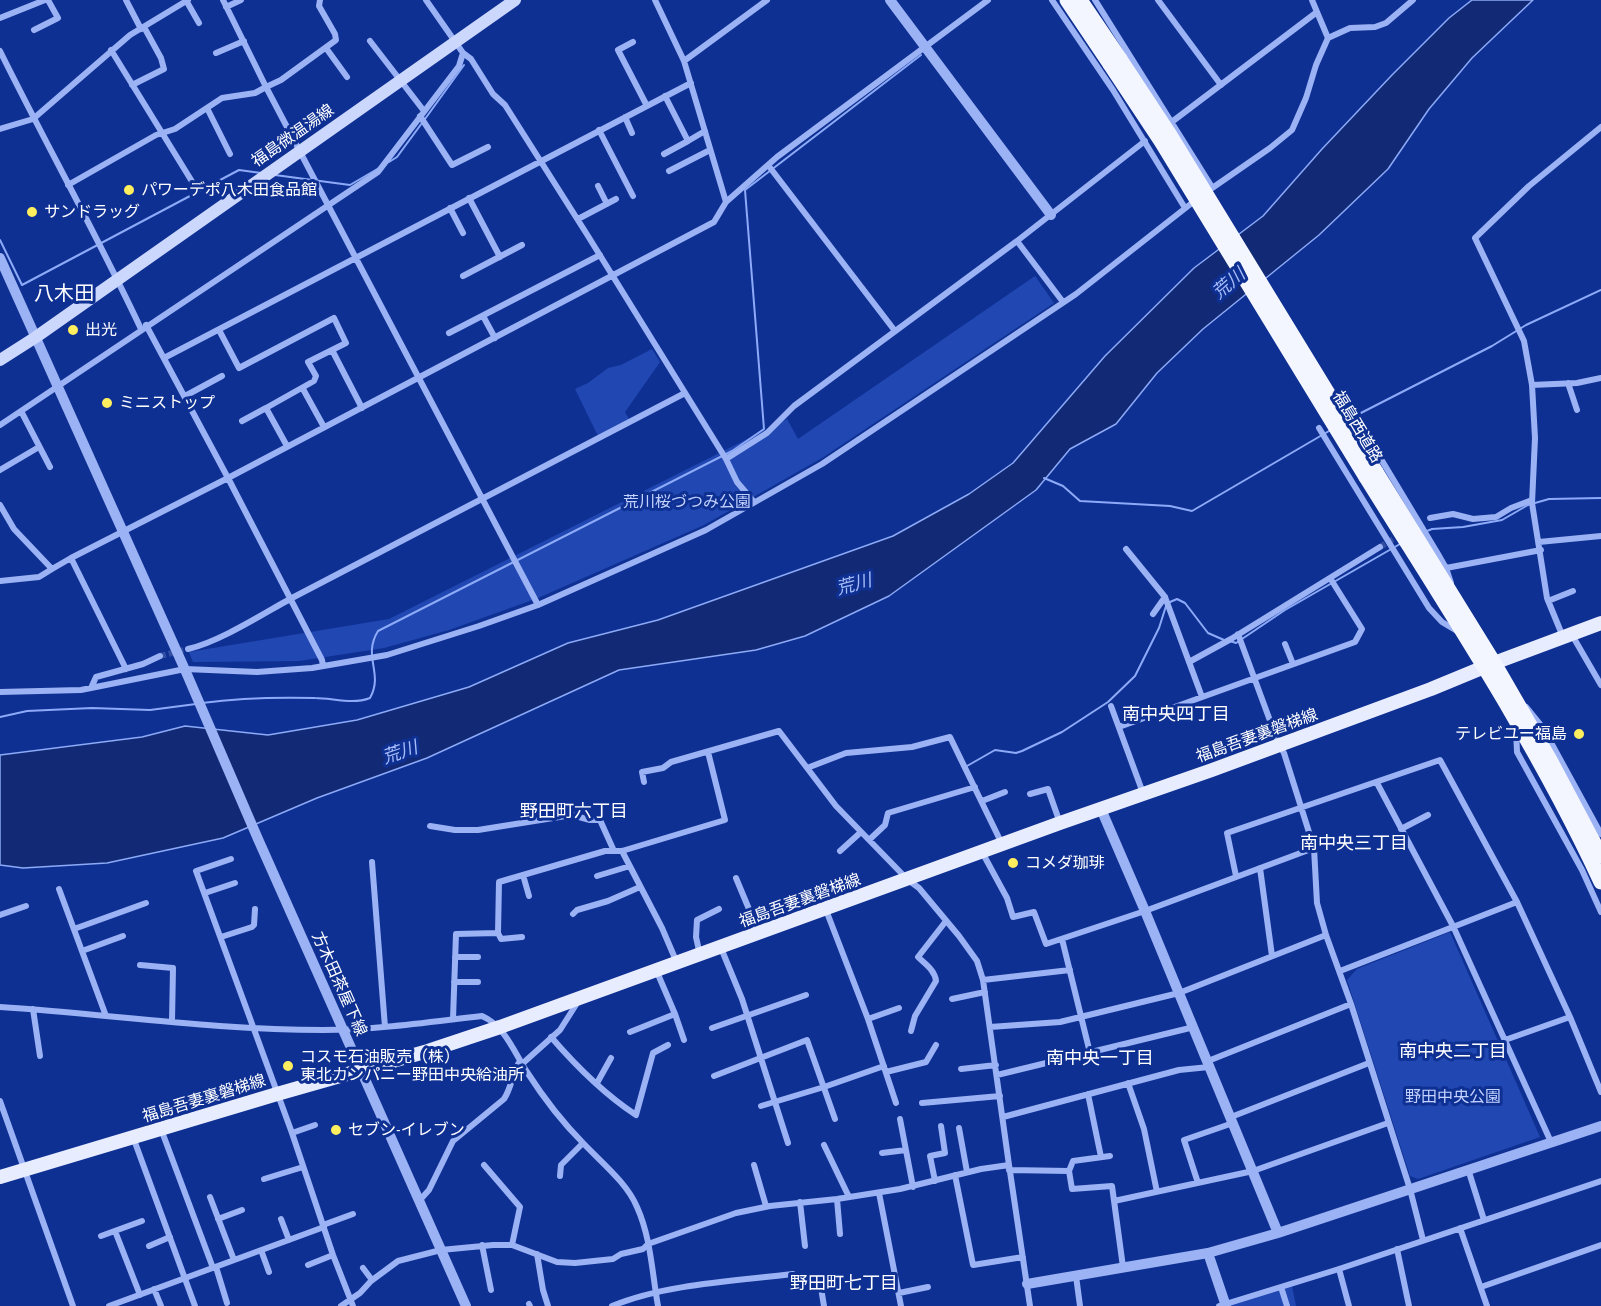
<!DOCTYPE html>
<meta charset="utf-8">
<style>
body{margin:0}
canvas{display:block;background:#0f3093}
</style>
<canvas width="1601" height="1306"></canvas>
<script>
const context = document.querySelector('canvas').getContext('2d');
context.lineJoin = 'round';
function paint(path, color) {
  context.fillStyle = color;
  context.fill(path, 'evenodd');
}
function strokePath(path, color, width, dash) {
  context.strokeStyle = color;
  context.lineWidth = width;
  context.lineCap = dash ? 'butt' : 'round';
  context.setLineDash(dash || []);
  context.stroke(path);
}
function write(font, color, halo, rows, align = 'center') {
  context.font = font + ' "PT Sans Narrow","Noto Sans JP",sans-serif';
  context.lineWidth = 6;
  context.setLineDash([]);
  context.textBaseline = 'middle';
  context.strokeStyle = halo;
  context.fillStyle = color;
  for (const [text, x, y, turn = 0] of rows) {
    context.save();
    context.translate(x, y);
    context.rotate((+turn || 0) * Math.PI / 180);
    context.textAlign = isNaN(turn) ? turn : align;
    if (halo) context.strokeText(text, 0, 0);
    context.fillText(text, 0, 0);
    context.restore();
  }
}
paint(new Path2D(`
 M1035 276 1054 303 822 458 704 525 538 598 449 630 384 648 299 661 193 662 189 652 389 619 787 419 798 439Z
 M652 349 660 362 625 412 629 419 598 436 575 389 588 383 608 368 621 365Z
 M1450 932 1540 1137 1418 1179 1410 1176 1347 980 1357 969Z
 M1292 1286 1296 1306H1226Z`), '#2047b2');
const water = new Path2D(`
 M1472 0H1533L1472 58 1429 109 1388 169 1319 235 1203 329 1157 373 1116 424 1070 449 1036 490 889 596 805 636 756 650 619 670 427 758 317 798 223 838 107 863 23 868 0 865V755L142 737 185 726 268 735 357 720 469 687 568 643 658 620 893 536 969 494 1013 463 1105 356 1194 268 1263 216 1322 149 1392 75 1449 18Z`);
paint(water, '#122a76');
strokePath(water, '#8caaf7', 1.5);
strokePath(new Path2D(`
 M425 119 464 65
 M389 162 397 157 422 123
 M275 175 350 185 379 168
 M0 240 22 285 239 170 261 173
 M1355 416 1492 346 1526 325 1601 290
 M1044 478 1063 486 1080 501 1170 506 1192 511 1329 431
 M1427 531 1432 529 1463 527 1502 520 1528 505 1549 499 1601 498
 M1170 602 1177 599 1185 603 1208 633 1224 640
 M1230 641 1236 643 1285 610 1400 544
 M202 703C239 698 277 697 315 698 333 698 352 705 370 698 384 673 362 657 378 631L732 451 764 429 745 190 921 55
 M0 717 27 711 92 708 150 710 196 704
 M967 766 995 750 1016 753 1022 751 1062 732 1108 702 1135 676 1159 628 1166 606`), '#8caaf7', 2);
strokePath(new Path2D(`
 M1380 547 1400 535
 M160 656 188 649`), '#334fa3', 6, [6, 3]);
strokePath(new Path2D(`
 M126 0 141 29
 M223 0 266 87 281 80 336 40 335 34 319 6 320 0
 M426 0 463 53 471 59 493 94 505 105 588 236 726 459 737 482 754 502
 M655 0 684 61 726 202
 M1052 0 1113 90 1185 208
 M1095 0 1212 187
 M1158 0 1221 85
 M1312 0 1317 12
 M187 2 199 23
 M226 7 241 0
 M0 18 45 0
 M34 30 58 18 48 0
 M370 41 424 111
 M633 42 618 50 647 106
 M326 48 347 77
 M111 50 196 188
 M0 51C46 144 97 235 141 329
 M216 53 244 41
 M684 61 767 0
 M132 85 164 69 161 58 144 27
 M665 96 688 141 705 131
 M207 108 230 154
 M420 116 452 165 488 147
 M625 117 632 133
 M1173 121 1317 12 1328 38
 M0 129 33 119 130 35 188 0
 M599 130 633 196
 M664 154 688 141
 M768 165 895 331
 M669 171 710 150
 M68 185 156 135 175 129 222 98 255 93 266 87 538 605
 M598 186 607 204
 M1205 193 1270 148 1292 130 1306 98 1316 65 1328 38 1350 28 1375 27 1386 23 1413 0
 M469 198 500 257
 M450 208 463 233
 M578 219 616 199
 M463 276 522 245
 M1063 302 1017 241 1145 141
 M483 316 495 338
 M219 330 239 368 334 318 346 343 308 362 316 376 314 381 266 408 287 446
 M449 333 600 255
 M332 350 362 408
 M164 358 691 83
 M1568 383 1577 410
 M1532 385 1577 383 1601 378
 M303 389 324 427
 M185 396 222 376
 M1351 409 1438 554 1446 568 1451 583
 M21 411 50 467
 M242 421 266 408
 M0 425 378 172 459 66 463 53
 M1319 428 1429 608 1442 622 1457 631
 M726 459 767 433 794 406 1017 241
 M0 470 39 447
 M0 505 14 529 52 569 71 558
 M1430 518 1453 514 1473 519 1496 517 1511 508 1532 500
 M1539 542 1601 536
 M1126 549 1165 597 1202 697
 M1446 568 1541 550
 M0 581 39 577 52 569
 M1548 601 1573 591
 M1153 614 1165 597
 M1238 634 1279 745 1284 753 1314 848 1317 903 1326 935 1351 1004
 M1572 635 1601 685
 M1563 637 1547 598 1532 503 1535 438 1532 385 1524 341 1475 238 1529 186 1601 127
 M1285 644 1293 664
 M188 649C219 642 261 615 290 599L685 393
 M1189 662 1231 639 1380 547
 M323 666 322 660 228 478 714 222 726 202 777 157 988 0
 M126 669 71 558 228 478 146 325
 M91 688 96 677 143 664 160 656
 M0 692 81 690 185 669 257 672 312 668 387 655 479 626 538 605 706 530 822 464 1076 294 1197 199
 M1111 706 1143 793
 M1526 707 1543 728 1601 834
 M1119 727 1355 642 1362 629 1330 578
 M1516 729 1517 752 1582 870 1601 912
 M807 768 846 753 912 747 950 737 1002 844
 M644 782 642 772 663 768 671 762 779 731 836 806 908 880 919 888 959 936 977 961 983 980 1009 1165
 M1377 783 1453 926 1551 1142
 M1030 794 1048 789 1060 823
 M982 801 1005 792
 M430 826 455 830H478L572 815 590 820H600L614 851
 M1401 829 1428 815
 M869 840 885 825 888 813 975 787
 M622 851 662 928 677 963
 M840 851 861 832
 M982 852 1007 898 1013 917 1034 912 1046 944 1145 911 1314 848
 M231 859 196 871 292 1133 333 1255 353 1306
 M372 862 385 1027
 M1260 868 1272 956
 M523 875 529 896
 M597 876 630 866
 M1236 876 1227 833 1440 760 1517 902 1570 1017 1601 1092
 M736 878 759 933
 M59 889 106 1016
 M205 893 235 883
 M826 910 868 1019 896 1103
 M573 914 577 910 608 901 640 887
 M0 915 26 906
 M74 929 146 903
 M498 933 501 939 522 937
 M221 937 252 927 254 925 255 909
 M1062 939 1090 1053
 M721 948 742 999 788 1143
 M82 951 123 936
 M700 955 696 937 697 920 719 909
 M455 957H478
 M140 965 173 968 172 1021
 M1340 971 1517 902
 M657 972 675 1014 684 1040
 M983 980 1070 970
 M454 982H478
 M952 999 985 992
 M0 1007C108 1014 215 1030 323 1030 376 1030 429 1022 482 1016 505 1026 514 1052 527 1072 543 1097 563 1123 584 1144 602 1163 627 1183 637 1207 651 1238 652 1273 658 1306
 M33 1009 40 1056
 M453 1019 456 934 498 933 499 882 605 851H622L725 820 708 752
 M868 1019 899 1008
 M990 1027 1060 1022 1179 993 1326 935
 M712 1028 806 995
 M911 1031 915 1016 936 981C935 970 925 964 918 957L946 921
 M630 1032 675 1014
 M551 1037C576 1066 604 1094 636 1115L653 1053 668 1045
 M1505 1040 1570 1017
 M1208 1061 1351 1004 1410 1189 1423 1240
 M522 1064 560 1030 579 1000
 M961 1069 996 1065
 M886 1072 926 1062 936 1045
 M997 1075 1194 1027
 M714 1076 807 1040 835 1119
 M597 1083 611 1058
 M1128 1083 1144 1129 1157 1192
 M1088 1094 1101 1157
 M0 1101 73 1306
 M922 1103 1000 1096
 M761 1106 824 1087 884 1066
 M1003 1117 1179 1070 1209 1067
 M1231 1117 1369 1063
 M900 1119 913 1187
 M959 1128 967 1172
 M161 1129 213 1268
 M292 1133 315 1125
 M133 1137 195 1306
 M824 1145 849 1197
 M882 1153 906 1150
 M484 1165 520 1207 512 1245
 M754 1165 766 1206
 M1468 1169 1484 1220
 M1009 1170 1069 1171 1072 1189 1112 1186 1123 1267
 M1069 1171 1073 1161 1110 1156
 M955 1175 973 1265 1023 1257
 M560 1176 561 1165 583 1143
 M264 1179 303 1167
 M935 1181 930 1156 945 1153 941 1126
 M1198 1183 1184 1140 1233 1123
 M879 1193 901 1306
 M210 1197 234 1260
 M837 1199 840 1234
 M419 1201 429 1190 453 1141 504 1099C512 1087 512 1073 520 1061
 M1114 1201 1253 1171 1388 1123
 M800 1202 805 1246
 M218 1219 242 1210
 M281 1219 289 1240
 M323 1225 353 1214
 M1460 1228 1487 1306
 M115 1231 140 1295
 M101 1236 142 1221
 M482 1245 491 1290
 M149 1246 170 1237
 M1397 1249 1409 1306
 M261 1250 269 1272
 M537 1254 543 1290 548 1306
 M308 1265 333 1255
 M216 1267 227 1303
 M363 1268 372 1280
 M1339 1269 1349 1306
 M1076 1276 1080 1306
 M1281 1287 1287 1306
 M1481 1287 1601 1245
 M821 1288 824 1306
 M154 1289 161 1306
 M899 1293 928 1287
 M529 1304 530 1306
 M109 1306 324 1227
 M341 1306 360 1293 371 1281 398 1261 441 1250 493 1245H512L557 1262 575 1263 613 1259 621 1254 643 1249 648 1244 736 1213 770 1206 837 1199 900 1189 981 1169 1009 1165 1030 1306
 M612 1306C665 1284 736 1281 793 1274
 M1219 1306 1339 1269 1601 1181`), '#9bb2f4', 6);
strokePath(new Path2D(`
 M890 0 1051 215
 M0 258 186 672 258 839 466 1306
 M1101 809 1145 911 1278 1233
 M1208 1253 1226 1306
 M1027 1284 1208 1253 1278 1233 1601 1126`), '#9bb2f4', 10);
strokePath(new Path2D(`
 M0 360 36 337 515 0`), '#cbd7fd', 12);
strokePath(new Path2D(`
 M0 1177 277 1094 428 1051 500 1027 1060 823 1212 770 1431 689 1494 663 1601 623`), '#e8ecff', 14);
strokePath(new Path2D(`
 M1067 0 1110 64
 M1080 0 1120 59
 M1376 472 1494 663 1550 760 1601 856
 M1366 477C1448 609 1536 741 1601 882`), '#f4f6ff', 15);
strokePath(new Path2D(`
 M1120 59 1168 132 1376 472
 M1110 64 1161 141 1366 477`), '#f4f6ff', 15);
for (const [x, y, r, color] of [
 [129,190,6,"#ffef5e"],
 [32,212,6,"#ffef5e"],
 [73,330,6,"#ffef5e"],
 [107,403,6,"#ffef5e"],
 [1579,734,6,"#ffef5e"],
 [1013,863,6,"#ffef5e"],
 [288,1066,6,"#ffef5e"],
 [336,1130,6,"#ffef5e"]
]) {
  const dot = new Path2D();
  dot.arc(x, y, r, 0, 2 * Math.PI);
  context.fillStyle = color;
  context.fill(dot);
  strokePath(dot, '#0f3093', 2);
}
write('16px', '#fff', '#0f3093', [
 ["福島微温湯線",293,136,-35],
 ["福島西道路",1357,427,59],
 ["福島吾妻裏磐梯線",1257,736,-20],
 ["福島吾妻裏磐梯線",800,901,-20],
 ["方木田茶屋下線",339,984,66],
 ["福島吾妻裏磐梯線",204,1099,-17]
]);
write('16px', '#fff', '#0f3093', [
 ["パワーデポ八木田食品館",141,190],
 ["サンドラッグ",44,212],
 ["出光",85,330],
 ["ミニストップ",119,403],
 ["テレビユー福島",1567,734,"right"],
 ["コメダ珈琲",1025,863],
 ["コスモ石油販売（株）",300,1057],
 ["東北カンパニー野田中央給油所",300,1075],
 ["セブン-イレブン",348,1130]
], 'left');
write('16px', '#c3d2fe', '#0f3093', [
 ["荒川桜づつみ公園",687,502],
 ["野田中央公園",1453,1097]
]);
write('italic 18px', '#a7bdfb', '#0f3093', [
 ["荒川",1229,284,-41],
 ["荒川",854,585,-15],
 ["荒川",400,753,-19]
]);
write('18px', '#fff', '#0f3093', [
 ["南中央四丁目",1176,715],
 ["野田町六丁目",574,812],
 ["南中央三丁目",1354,844],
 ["南中央二丁目",1453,1052],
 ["南中央一丁目",1100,1059],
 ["野田町七丁目",844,1284]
]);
write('20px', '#fff', '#0f3093', [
 ["八木田",64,294]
]);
</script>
